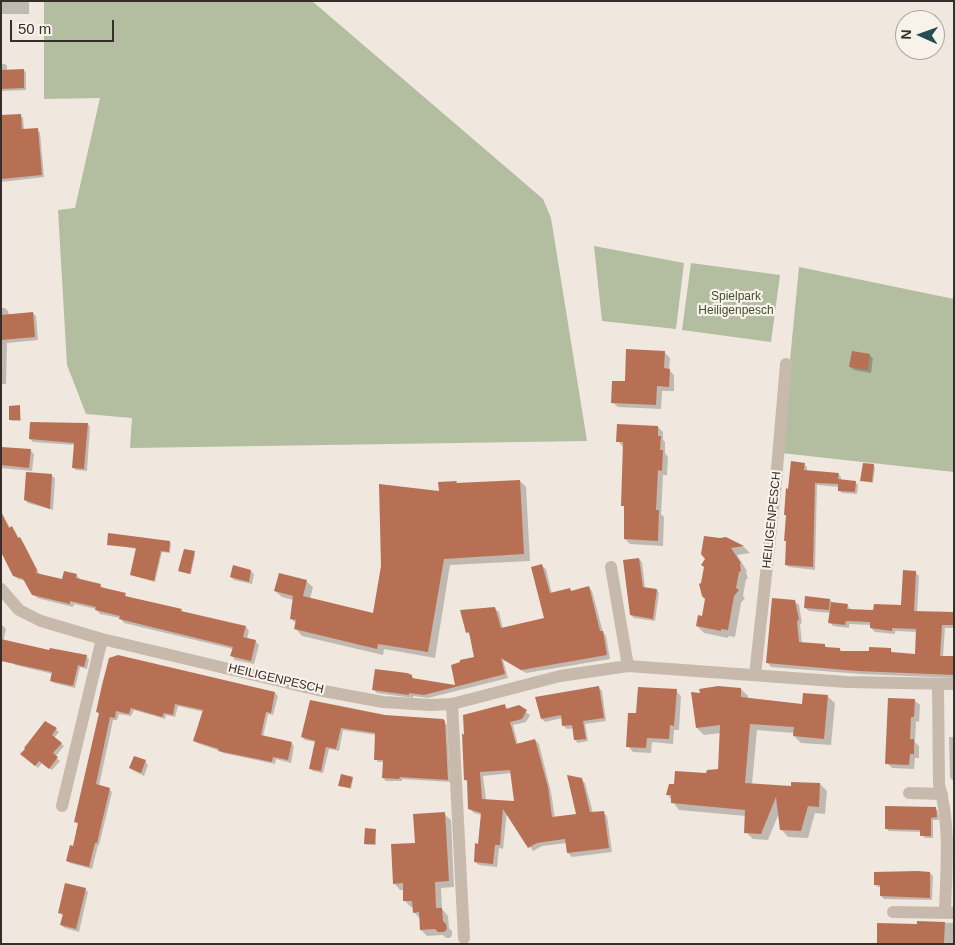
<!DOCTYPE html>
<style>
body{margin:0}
#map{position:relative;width:955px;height:945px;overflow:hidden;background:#f0e8df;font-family:Helvetica,sans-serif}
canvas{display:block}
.frame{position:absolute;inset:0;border:2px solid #362e2a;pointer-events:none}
.north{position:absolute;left:895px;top:10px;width:50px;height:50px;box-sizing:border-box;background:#f8f2eb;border:1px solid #aaa49e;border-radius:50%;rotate:272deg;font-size:14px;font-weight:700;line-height:20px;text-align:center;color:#362e2a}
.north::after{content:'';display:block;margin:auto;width:18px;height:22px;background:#244e53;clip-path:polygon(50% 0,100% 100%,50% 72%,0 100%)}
.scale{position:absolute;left:10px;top:20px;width:104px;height:22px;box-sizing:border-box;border:2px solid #362e2a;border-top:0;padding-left:6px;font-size:15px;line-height:18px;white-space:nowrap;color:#362e2a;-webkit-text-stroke:4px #f8f2eb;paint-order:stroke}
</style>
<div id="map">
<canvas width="955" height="945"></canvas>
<div class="frame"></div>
<div class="north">N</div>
<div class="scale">50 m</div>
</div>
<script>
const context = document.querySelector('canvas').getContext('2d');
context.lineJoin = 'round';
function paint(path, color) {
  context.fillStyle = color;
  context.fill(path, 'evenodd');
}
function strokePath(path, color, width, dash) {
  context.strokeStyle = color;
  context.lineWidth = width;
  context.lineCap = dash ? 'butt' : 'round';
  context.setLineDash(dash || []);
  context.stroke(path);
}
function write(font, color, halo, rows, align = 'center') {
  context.font = font + ' Helvetica,sans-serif';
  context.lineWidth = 4.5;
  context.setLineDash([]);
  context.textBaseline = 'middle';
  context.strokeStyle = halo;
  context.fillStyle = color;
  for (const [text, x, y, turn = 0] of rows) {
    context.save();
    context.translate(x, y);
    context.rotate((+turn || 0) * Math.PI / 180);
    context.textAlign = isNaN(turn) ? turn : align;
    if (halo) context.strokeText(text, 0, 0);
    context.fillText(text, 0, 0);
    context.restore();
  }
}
paint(new Path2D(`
 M44 1H312L543 199 551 218 587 441 130 448 132 418 86 414 67 365 58 210 75 208 100 98 44 99Z
 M594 246 684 263 676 329 602 321Z
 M691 263 780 275 771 342 682 330Z
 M799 267 954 299V472L781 453Z`), '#b3bda0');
paint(new Path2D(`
 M1 1H29V14H1Z
 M1 64H5L7 66V71L24 70 26 73V90L1 91Z
 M20 115 23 118 24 130 37 129 40 133 44 177 1 182V116Z
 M1 308H5L8 311 9 315 33 313 36 316 38 340 7 343 6 384H1Z
 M664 352 670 358 669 370 674 375V391H662L661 409 618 407 612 402 626 383Z
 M869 355 873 358 871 373 854 370 851 367Z
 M20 407 21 421H12L11 420Z
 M88 424 90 427 87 471 76 470 73 467 75 445 33 442 30 439Z
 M658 427 663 432V440L665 442V453L668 457 667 475H663L661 514 664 517 663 546 630 544 625 539V508L623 505V447L618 441Z
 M1 448 30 450 34 454 32 471 1 468Z
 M804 464 807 467V472L838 474 841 477V481L855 482 858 485 857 494 842 493 839 490V487L817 485 815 570 789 567 786 565 790 490Z
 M873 466 875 467 873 483 863 481 862 480Z
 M52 476 55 478 53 510 28 503 25 500Z
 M520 481 526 487 530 561 450 565 435 658 384 649 383 655 302 636 296 629 297 624 291 619 293 600 282 597 275 591 306 581 313 587 310 599 374 615 440 492 456 482 458 484Z
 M1 511 10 528H12L15 531 19 539 23 542 40 575 63 580 76 575 80 579V580L100 585 105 590 125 595 129 599 181 610 184 613 246 627 249 631 247 639 255 641 259 645 254 664 235 660 232 656 233 649 124 623 120 618 100 614 96 609 74 604 73 607 37 598 26 581 18 579 14 575 1 551Z
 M726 538 744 547 750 553 737 555 747 571 746 572 748 579H746L743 596 745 598 741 603 735 637 728 636V638L704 633 697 626 703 618 706 599 702 584 720 539Z
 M170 542 171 543 170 553 162 552 155 582 131 575 137 549 108 544Z
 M194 553 195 554 191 574 181 572 180 570Z
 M639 559 642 562 645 588 657 590 659 593 655 621 634 618 631 615Z
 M542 566 546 569 552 594 570 590 572 592 589 587 592 591 603 632 606 636 610 659 526 673 503 660 508 678 428 698 413 696V698L377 693 373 689 412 676 414 679 457 687 452 665 476 658 471 636 467 632 495 609 499 612 503 629 545 619Z
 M251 571 254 574 252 584 234 580 231 577Z
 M915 572 919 576 917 612 954 614V628H945L943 657H954V678L861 674 771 667 768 663 795 602 799 605 802 623 800 624 802 643 824 645 828 648 840 649 842 652 870 653 890 650 895 654 916 655 917 632 895 631V634L875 632 871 628V625L849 624V628L833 626 829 622 831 613 809 611 805 608 806 597 830 600 834 604 847 605 851 610 875 611 903 607Z
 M1 624 6 629 1 651Z
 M50 652 86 656 89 659 87 669 80 667 75 688 54 683 51 681 53 674 15 665 13 662Z
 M599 688 602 691 606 721 585 724 588 741 578 743 575 740 574 728 567 729 564 726 562 718 545 722 542 719Z
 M741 689 748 696V699L803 705 827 696 835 703 831 745 801 743 794 736V733L757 730 752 784 792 787 820 784 827 791 825 814 815 813 808 838 788 837 781 829 779 813 768 840 753 839 746 832V816L679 810 667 794 675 785 719 770 721 733 704 735 697 728Z
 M676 691 681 696 679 730H674L673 744 652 742 651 753 633 752 628 746 637 714Z
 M275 693 278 696 273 715 268 714 263 737 292 744 294 746 291 763 276 759 275 764 223 753 220 751 197 743 194 740 204 712 178 706 175 717 166 715 165 719 134 710 131 716 119 714 117 720H113L99 786 109 789 112 792 99 845H98L92 869 70 863 67 861 74 847 78 824 75 821 100 714 97 711Z
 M914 700 920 705 919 722 916 721 915 742 919 746V758H915L914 769 892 768 887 763Z
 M505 706 508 709 518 707 530 715 526 722 513 725 518 745 535 740 539 744 551 792 555 818 578 815 581 779 585 783 593 813 603 812 607 816 612 852 572 857 568 853 567 843 542 846 533 851 507 812 503 849 499 848 497 867 479 865 475 862 479 845 482 815 474 813 470 809 468 782 465 780V737ZM512 773 515 802 486 800 483 776Z
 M385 716 442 721 447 725 450 782 402 779V781H386L383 778 384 762H378L376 759V735L343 730 339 751 329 749 323 773 313 771 311 768 316 742 305 740 302 737Z
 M46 722 59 732 54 738 64 746 55 757 60 761 52 770 42 763 38 768 25 757 27 749Z
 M949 737H954V781L950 778Z
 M145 761 148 765 144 776 134 771 130 768Z
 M352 778 353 779 351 789 340 785Z
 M935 808 938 811 939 820H933V838H925L922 835V832L889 831 886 828Z
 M444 814 451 820 454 887 441 888 442 909 448 916 449 928 452 931V935L450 938H446L443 935 427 936 421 930 420 919 414 912 413 907H411L405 901 404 890H400L394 883 416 844Z
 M375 830 376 845H367L366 844Z
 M930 873 933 876 932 900 884 899 881 896V887H878L875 884Z
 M85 889 88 892 79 932 65 928 61 925 64 916 59 913Z
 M918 922 954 923V944H878L918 925Z`), '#0003');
paint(new Path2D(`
 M24 69V88L1 89V70Z
 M21 114 22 129 38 128 42 175 1 179V115Z
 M33 312 35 337 1 340V315Z
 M626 349 665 351 664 368 670 369 669 387 657 386 656 405 611 403 612 381H625Z
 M852 351 870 354 868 370 849 367Z
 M20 405V420H9V406Z
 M30 422 88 423 84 469 72 468 74 443 29 439Z
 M617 424 658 426V436H661L660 450H663L662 471 658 470 656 510H659L658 541 624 539V506H621L623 442H616Z
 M1 447 31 449 29 468 1 465Z
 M791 461 805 463 804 470 839 473 838 479 856 481 855 492 838 491V484L815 483 813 567 785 565 786 541H784L786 515H784L786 488 788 489Z
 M863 463 874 464 872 482 860 481Z
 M26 472 52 474 50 509 24 500Z
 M520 480 524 554 444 559 428 652 378 644 377 649 294 629 296 620 290 619 293 596 274 591 279 573 307 580 303 596 373 613 381 566 379 484 439 491 438 482 457 481 456 483Z
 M1 512 9 528 12 526 18 538 20 537 37 570 36 573 62 579 64 571 77 574 76 578 101 584 100 587 126 593 125 596 182 609 181 611 246 626 243 637 256 640 251 661 230 656 233 647 119 619 120 616 95 610 96 607 70 601V604L32 595 23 579 13 576 1 552Z
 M108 533 170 541 169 552 161 551 154 581 130 575 136 548 107 545Z
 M704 536 720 538 726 537 744 546 731 548 741 563 740 564 741 571 739 572 736 588 739 590 734 596 728 630 721 629V631L696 626 698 615 702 616 705 599 702 596 699 584 701 583 704 567 701 565 705 559 701 554Z
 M184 549 195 551 190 574 178 571Z
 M639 558 643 587 657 589 653 619 630 615 623 560Z
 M542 564 550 593 570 588 571 591 589 586 600 631H603L607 655 521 670 501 658 505 674 424 695 409 693V695L372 690 375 669 407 673 412 675V678L455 685 451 665 460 662V660L474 657 469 632 466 633 460 610 495 607 501 628 544 618 531 567Z
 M233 565 251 570 249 582 230 577Z
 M903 570 916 571 914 611 954 612V625H942L940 656H954V675L857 671 766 663 772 598 795 600 799 620 797 621 799 642 825 644V647L840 648V651H869V647L891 648V652L915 654 916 629 892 628V631L870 628V622L846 621 845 625 828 623 831 602 848 604 847 609 873 610 874 604 901 605Z
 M805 596 830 599 829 610 804 608Z
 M1 639 49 650 50 648 87 655 84 667 78 665 73 686 50 681 52 672 1 661Z
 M118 655 275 692 271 713 266 712 261 735 292 742 288 760 273 757 272 762 218 751 219 749 193 741 203 710 175 704 173 715 164 713 162 717 131 708 129 714 116 711 115 718 110 717 96 784 110 788 97 843H95L89 867 66 861 70 845 73 846 78 823 74 822 99 713 96 712 102 685 109 658Z
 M599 686 604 718 583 721 586 739 574 740 572 725 562 726 561 715 541 719 535 697Z
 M718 686 741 688V697L802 704 803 693 828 695 824 739 793 736 794 727 750 724 745 783 791 786V782L820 783 819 807 808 806 801 831 780 830 776 797 761 834 744 833 745 810 671 803V795H666L669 784H674L675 771 706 773 707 770 718 769 720 725 696 728 691 692 700 693 699 689Z
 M638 687 677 689 674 726 670 725 669 739 647 738 646 748 626 747 628 713H636Z
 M888 698 915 699 914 717H911L910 739H914V754H910L909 765 885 764Z
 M310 700 385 715 443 719 445 721 448 780 400 777 399 779 382 778 383 760H374L375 733 341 728 336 749 326 747 321 771 309 769 315 741 301 737Z
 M505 704 506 709 519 705 527 710 522 719 510 722 516 744 535 739 548 787 552 817 576 814 567 775 582 778 590 812 604 811 609 848 567 853 565 839 537 843 528 848 503 809 500 845H495L493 864 474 862 475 843 478 844 481 813 468 809 467 780H464L462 733 464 735 463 715ZM510 770 514 801 482 799 480 772Z
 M45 721 57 728 52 735 62 743 53 753 58 757 49 769 39 761 35 766 20 754 25 749 24 748Z
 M134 756 146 760 141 773 129 768Z
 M341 774 353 777 350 788 338 786Z
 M885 806 936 807 937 817 931 818V836H920V830L885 829Z
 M445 812 449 881 435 882 436 908H442L443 921 446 924 447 929 444 932H438L435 929 420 930 419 912 413 913 412 901H403V883L393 884 391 844 415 843 413 814Z
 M365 828 376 829 375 844H364Z
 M918 871 930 872V898L880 896V885H874V872Z
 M65 883 86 888 76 929 60 925 63 914 58 913Z
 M917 921 945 922 944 943 877 944V923L917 924Z`), '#b87055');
strokePath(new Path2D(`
 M611 567 628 666
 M755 675 775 492 786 364
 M938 684 939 785C951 825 946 871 945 912
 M452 704 464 938
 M909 793 942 794
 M62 806 102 639
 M893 912 953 913`), '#c7b9ac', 12);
strokePath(new Path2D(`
 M1 589 19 610 41 621 102 639 318 690 383 702 430 705 452 704 560 676 628 666 847 682 954 684`), '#c7b9ac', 12);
write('12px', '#445131', '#f8f2eb', [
 ["Spielpark",736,297],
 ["Heiligenpesch",736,311]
]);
write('12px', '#362e2a', '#f8f2eb', [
 ["HEILIGENPESCH",772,520,-84],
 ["HEILIGENPESCH",276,679,13]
]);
</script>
